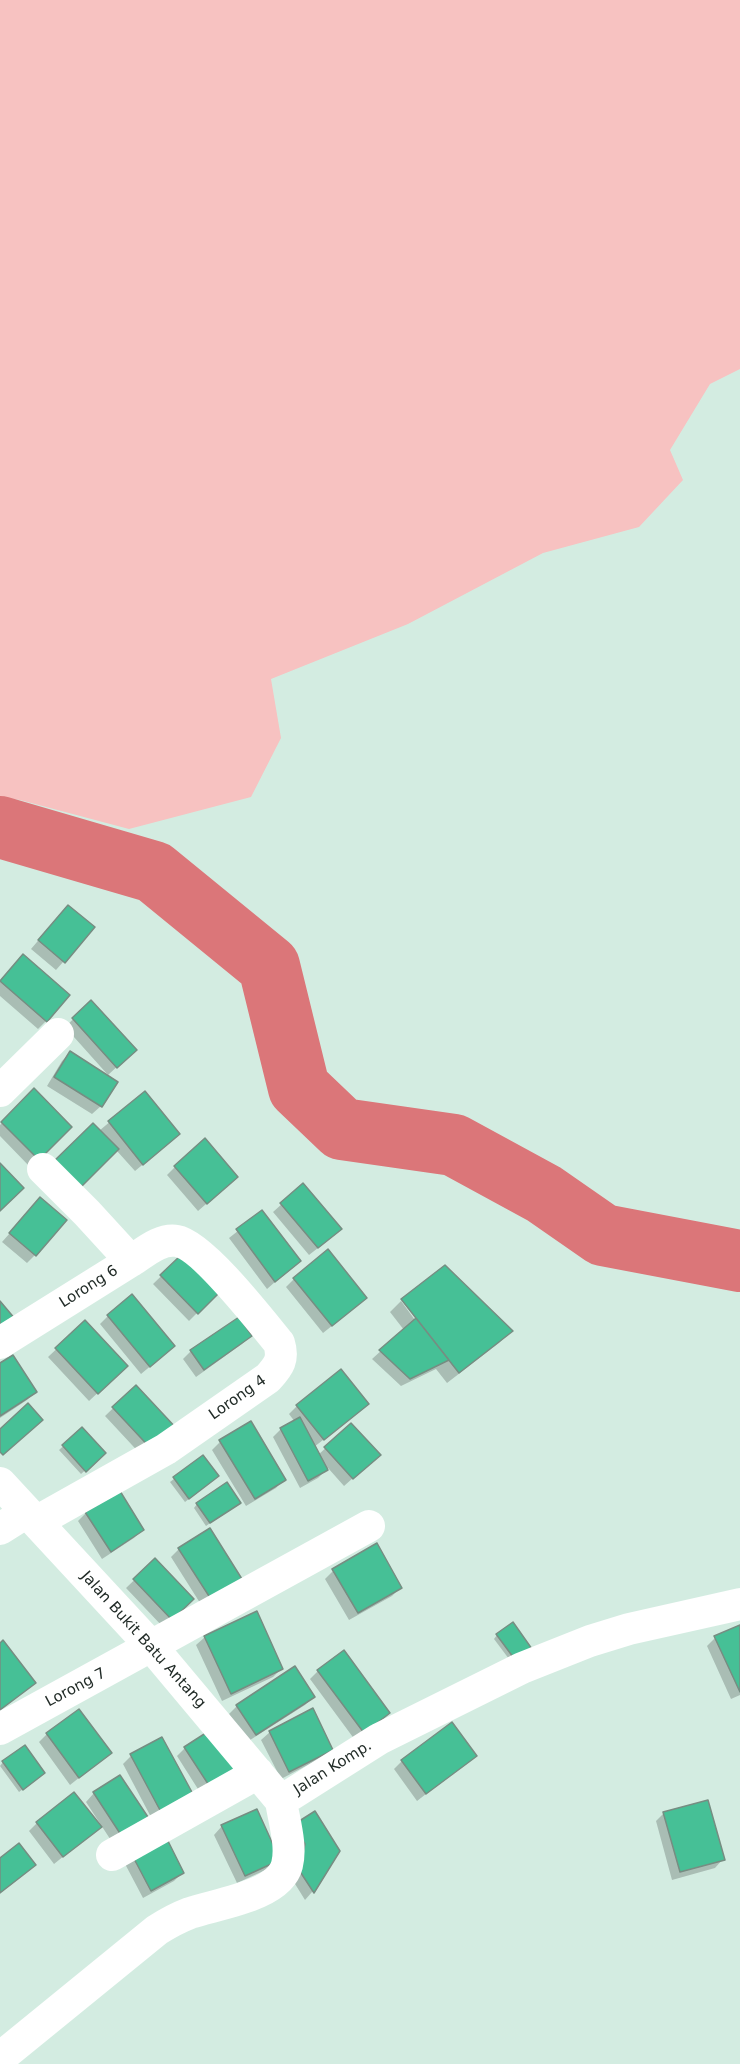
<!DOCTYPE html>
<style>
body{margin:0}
canvas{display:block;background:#d3ece1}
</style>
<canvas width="740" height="2064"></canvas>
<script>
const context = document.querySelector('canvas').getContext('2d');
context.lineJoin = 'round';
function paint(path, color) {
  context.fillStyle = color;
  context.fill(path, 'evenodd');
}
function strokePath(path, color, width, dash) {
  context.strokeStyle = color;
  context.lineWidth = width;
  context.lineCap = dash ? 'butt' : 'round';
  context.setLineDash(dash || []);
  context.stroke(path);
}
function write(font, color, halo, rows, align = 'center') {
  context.font = font + ' "DejaVu Sans",sans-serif';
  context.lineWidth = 5;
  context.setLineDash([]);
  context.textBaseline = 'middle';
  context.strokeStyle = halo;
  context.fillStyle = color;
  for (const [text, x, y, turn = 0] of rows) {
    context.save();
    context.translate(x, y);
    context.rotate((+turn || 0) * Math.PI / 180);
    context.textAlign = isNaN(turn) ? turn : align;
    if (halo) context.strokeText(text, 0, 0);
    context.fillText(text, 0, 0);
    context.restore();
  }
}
paint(new Path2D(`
 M0 0H740V369L710 384 670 450 683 480 639 527 543 553 408 624 271 679 281 738 251 797 129 829 20 800 0 797Z`), '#f7c2c1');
paint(new Path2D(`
 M60 915 93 928 56 970 31 949Z
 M15 964 46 1021 38 1029 0 996V982Z
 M91 1002 135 1050 108 1075 65 1027Z
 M70 1053 115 1082 101 1106 92 1114 47 1086 62 1061Z
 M34 1091 70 1127 30 1167 0 1136V1125Z
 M144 1093 170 1142 135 1171 99 1131Z
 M175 1167 228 1185 198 1211 167 1175Z
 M303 1185 332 1237 309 1255 273 1212Z
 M33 1207 35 1255 27 1263 2 1242Z
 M262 1212 299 1261 267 1289 229 1238Z
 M181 1257 217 1293 189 1321 153 1284Z
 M294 1279 357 1306 323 1333 286 1287Z
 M401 1301 415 1320 511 1331 499 1343 447 1383 436 1369 401 1386 372 1359 404 1330 390 1312Z
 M108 1316 165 1354 141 1374 100 1324Z
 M85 1322 118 1374 89 1401 48 1357Z
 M250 1336 242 1344 196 1377 183 1359 191 1351Z
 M0 1365 35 1392 27 1400 0 1418Z
 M135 1387 176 1430 145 1459 105 1416Z
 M297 1406 359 1412 314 1447 318 1455 351 1425 370 1463 344 1486 328 1468 318 1478 300 1488 273 1437 281 1429 295 1422 289 1414Z
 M82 1429 104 1453 81 1474 59 1450Z
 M220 1442 284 1479 276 1488 246 1506 212 1450Z
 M203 1457 213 1480 185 1502 170 1482Z
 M239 1503 206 1526 194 1508 197 1504Z
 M86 1513 142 1530 134 1538 102 1559 78 1521Z
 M179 1549 245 1586 207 1614 171 1557Z
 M155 1560 192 1599 163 1627 126 1588Z
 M333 1571 400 1588 392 1596 349 1620 325 1579Z
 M740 1626V1695L731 1699 707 1646 715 1638Z
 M497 1635 530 1649 512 1663 494 1639Z
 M205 1637 282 1668 273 1677 222 1701 196 1645Z
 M318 1671 388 1713 355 1740 310 1679Z
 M313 1697 305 1705 247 1742 229 1714 237 1706Z
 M270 1732 331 1749 323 1757 281 1779 261 1740Z
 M47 1734 110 1753 70 1785 39 1742Z
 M161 1739 191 1794 152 1819 123 1764 131 1756Z
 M185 1748 238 1772 203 1797 177 1756Z
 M475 1756 417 1801 394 1769 402 1761Z
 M3 1762 40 1777 19 1792 0 1766Z
 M94 1793 148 1820 114 1845 86 1802Z
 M256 1811 270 1868 237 1883 214 1835 222 1826Z
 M664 1813 723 1859 715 1868 672 1880 656 1821Z
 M37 1823 100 1827 54 1864 29 1831Z
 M286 1834 338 1851 312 1892 305 1900 292 1879Z
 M132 1854 182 1873 174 1881 143 1898 124 1862Z`), '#0003');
strokePath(new Path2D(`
 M0 827 154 872 269 966 299 1088 342 1129 454 1145 544 1194 603 1235 740 1261`), '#db7679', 62);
const building = new Path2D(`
 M68 905 95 927 65 963 38 940Z
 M23 954 70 995 47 1022 0 981Z
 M91 1000 137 1050 117 1068 72 1018Z
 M70 1051 118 1082 102 1107 54 1077Z
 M34 1088 72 1127 39 1160 1 1122Z
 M145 1091 180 1134 143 1165 108 1121Z
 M93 1123 119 1149 78 1190 52 1163Z
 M205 1138 238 1177 207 1204 174 1166Z
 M0 1163 24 1188 0 1211Z
 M303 1183 342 1229 318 1248 280 1203Z
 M40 1197 67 1220 36 1256 9 1233Z
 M262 1210 301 1261 275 1282 236 1229Z
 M328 1249 367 1298 332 1326 293 1278Z
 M181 1255 219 1293 198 1314 160 1275Z
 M445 1265 513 1331 459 1373 401 1299Z
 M132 1294 175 1346 150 1367 107 1315Z
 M0 1301 16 1320 0 1333Z
 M239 1317 252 1336 204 1370 190 1350Z
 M416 1318 449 1360 410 1379 379 1350Z
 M85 1320 128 1366 98 1394 55 1348Z
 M13 1355 37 1392 0 1416V1363Z
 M341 1369 369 1404 324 1440 296 1405Z
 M136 1385 178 1430 154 1452 112 1407Z
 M28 1403 43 1420 3 1455 0 1452V1429Z
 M300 1417 328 1470 308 1481 280 1428Z
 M251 1421 286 1480 255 1499 219 1440Z
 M351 1423 381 1455 353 1479 324 1447Z
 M82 1427 106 1453 86 1472 62 1445Z
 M203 1455 219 1476 189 1499 173 1477Z
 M227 1482 241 1503 210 1523 196 1503Z
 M120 1491 144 1530 111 1552 85 1512Z
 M210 1528 247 1587 216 1607 178 1548Z
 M377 1543 402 1588 358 1613 332 1569Z
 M155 1558 194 1599 172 1620 133 1579Z
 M257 1611 283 1669 231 1694 204 1636Z
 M513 1622 532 1649 516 1661 496 1634Z
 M740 1625V1692L714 1636Z
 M3 1640 36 1683 0 1710V1643Z
 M344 1650 390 1713 364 1733 317 1670Z
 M295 1666 315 1697 256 1735 236 1705Z
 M313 1708 333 1750 289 1772 269 1731Z
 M79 1709 112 1753 79 1778 46 1733Z
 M452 1722 477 1756 426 1794 401 1760Z
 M212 1729 239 1772 212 1790 184 1747Z
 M162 1737 193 1794 161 1812 130 1754Z
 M25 1745 45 1773 23 1790 2 1761Z
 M120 1775 150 1820 123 1838 93 1792Z
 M74 1792 102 1827 63 1857 36 1822Z
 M708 1800 725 1860 680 1872 663 1812Z
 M257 1809 280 1860 245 1876 221 1825Z
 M315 1811 340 1851 314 1893 299 1870 305 1844 293 1825Z
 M165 1835 184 1873 151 1891 131 1853Z
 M19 1843 36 1865 0 1893V1858Z`);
paint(building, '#46c096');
strokePath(building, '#768d82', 1.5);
strokePath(new Path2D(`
 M0 1091 58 1034
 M0 1343 131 1261 87 1213 43 1169
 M0 1483 152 1647 281 1801
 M36 1522 166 1449 268 1378C279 1366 284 1359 279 1343 261 1321 202 1245 177 1241 160 1238 144 1253 131 1261
 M0 1529 27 1512
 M0 1729 369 1526
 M112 1855 258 1773
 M0 2058 157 1930C168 1923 177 1918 190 1913 216 1904 279 1896 287 1865 292 1846 284 1821 281 1801L379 1739 522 1668 590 1641 629 1629 740 1604`), '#fff', 32);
write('15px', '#222c28', '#fff', [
 ["Lorong 6",89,1287,-32],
 ["Lorong 4",238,1398,-35],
 ["Jalan Bukit Batu Antang",143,1640,48],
 ["Lorong 7",76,1688,-28],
 ["Jalan Komp.",333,1768,-32]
]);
</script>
